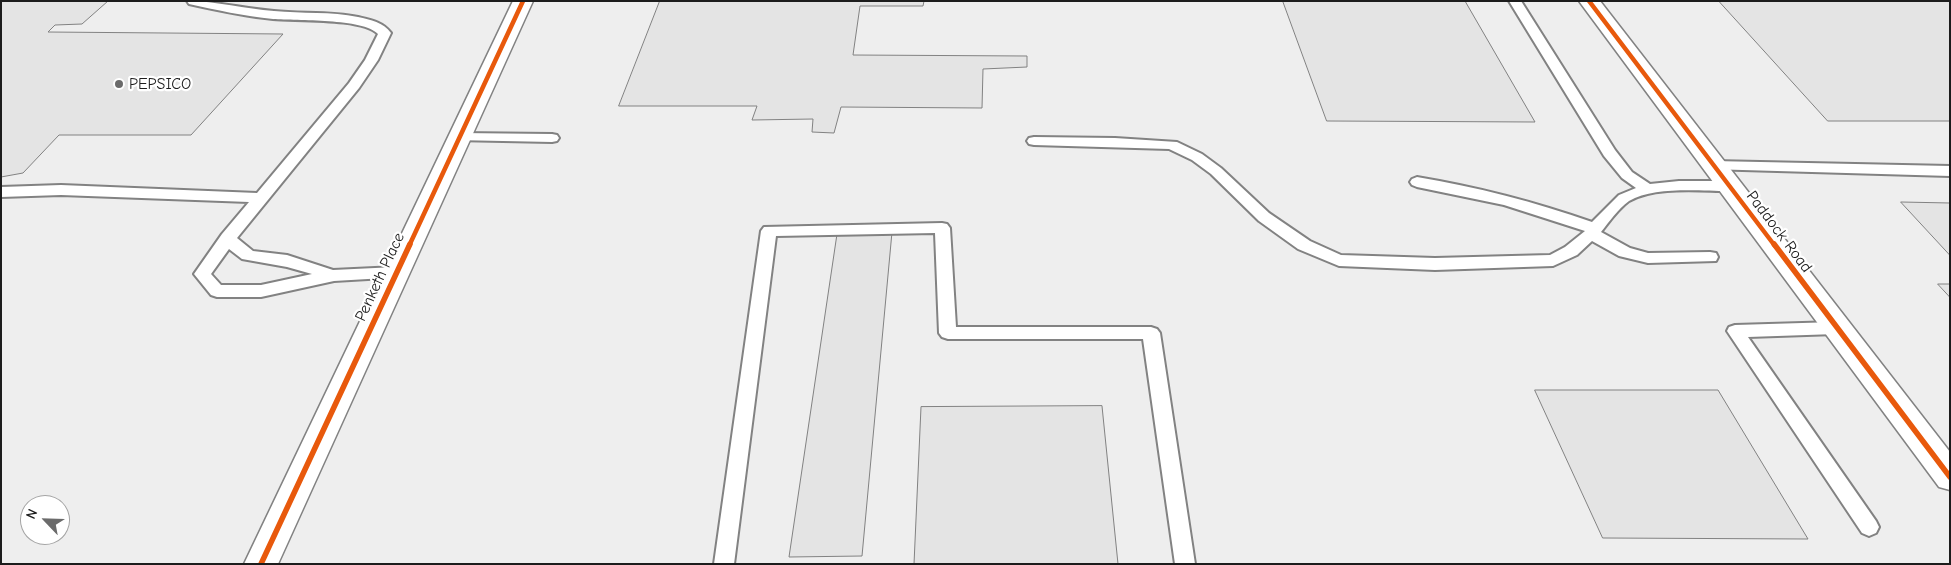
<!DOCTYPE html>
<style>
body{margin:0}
#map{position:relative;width:1951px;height:565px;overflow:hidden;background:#fff;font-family:"Comic Neue",sans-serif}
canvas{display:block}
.frame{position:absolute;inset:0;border:2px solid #1c1c1c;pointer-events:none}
.north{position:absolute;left:20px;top:495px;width:50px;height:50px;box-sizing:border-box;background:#fff;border:1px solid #a4a4a4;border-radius:50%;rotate:294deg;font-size:14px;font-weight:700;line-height:20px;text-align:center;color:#1c1c1c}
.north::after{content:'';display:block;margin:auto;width:18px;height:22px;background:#6b6b6b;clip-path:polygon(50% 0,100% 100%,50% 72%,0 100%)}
</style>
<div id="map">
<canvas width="1951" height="565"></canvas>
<div class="frame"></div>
<div class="north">N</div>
</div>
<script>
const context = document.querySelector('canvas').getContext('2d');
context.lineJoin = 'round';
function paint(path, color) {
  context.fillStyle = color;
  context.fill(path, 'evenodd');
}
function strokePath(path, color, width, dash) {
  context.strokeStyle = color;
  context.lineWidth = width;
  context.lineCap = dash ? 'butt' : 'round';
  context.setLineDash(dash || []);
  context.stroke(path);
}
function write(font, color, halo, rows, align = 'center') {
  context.font = font + ' "Comic Neue",sans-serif';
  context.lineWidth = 4.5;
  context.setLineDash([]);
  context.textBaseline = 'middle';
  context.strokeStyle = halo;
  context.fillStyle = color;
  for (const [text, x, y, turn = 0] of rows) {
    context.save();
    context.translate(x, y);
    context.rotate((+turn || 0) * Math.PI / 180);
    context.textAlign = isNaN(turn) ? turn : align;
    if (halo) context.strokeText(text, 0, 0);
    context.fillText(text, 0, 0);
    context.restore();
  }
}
paint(new Path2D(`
 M1 1H1950V564H1ZM30 505H60V535H30Z`), '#eee');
const building = new Path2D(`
 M1 1H108L82 24 55 25 48 32 283 34 191 135H59L23 173 1 177Z
 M660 1H924L923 6H860L853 55 1027 56V67L983 69 982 108 841 107 834 133 812 132 813 119 752 120 757 106H619Z
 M1283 1H1465L1535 122 1327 121Z
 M1719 1H1950V121H1828Z
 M1901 202 1950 203V255Z
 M892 232 862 556 789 557 837 234Z
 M1938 284H1950V297Z
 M1535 390H1718L1808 539 1603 538Z
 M1102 406 1118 564H914L921 407Z`);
paint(building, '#e4e4e4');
strokePath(building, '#828282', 1);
const service = new Path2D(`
 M187 1C217 1 245 9 274 11 302 14 331 11 358 17 371 20 383 22 391 33L378 60 359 88 237 238 253 251 287 255 333 270 396 267 402 269 404 273 402 277 334 281 261 297H217L211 295 194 274 222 234 249 202 61 195 1 197V187L61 185 257 193 349 83 365 60 378 34C363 18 297 21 273 19 244 16 216 10 189 4ZM229 249 242 259 287 267 312 274 261 285H221L211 274Z
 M1509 1H1521L1615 150 1632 172 1650 184 1679 181H1728L1733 183 1735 186 1733 189 1728 191C1700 191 1654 186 1629 201 1618 209 1609 222 1601 232L1630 248 1648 253 1710 252 1716 253 1718 257 1716 261 1648 263 1619 256 1592 241 1577 255 1553 266 1435 270 1339 266 1298 249 1259 221 1211 174 1192 160 1169 149 1034 145 1029 144 1027 141 1029 138 1034 137 1115 138 1177 142 1202 154 1221 168 1269 213 1310 241 1341 255 1435 258 1550 255 1565 247 1585 231 1504 205 1417 187 1412 185 1410 182 1412 179 1417 177C1477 187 1535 202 1592 222L1619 195 1636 188 1622 178 1604 156Z
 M459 133 552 134 557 135 559 138 557 141 552 142 454 140 452 137 454 134Z
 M1713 161 1950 166V176L1708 169 1706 166 1708 163Z
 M942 223 947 224 950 228 956 327H1151L1157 329 1160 333 1195 564H1175L1143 339H948L942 337 939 333 935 233 776 236 734 564H714L761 231 764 227Z
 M1836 322 1842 324 1844 328 1842 332 1836 334 1748 337 1876 521 1879 527 1876 533 1869 536 1862 533 1727 331 1729 327 1735 325Z`);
const minor = new Path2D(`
 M513 1H533L278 564H244Z
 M1579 1H1600L1950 452V490L1939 487Z`);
strokePath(service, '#828282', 4);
strokePath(minor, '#828282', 3);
paint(service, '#fff');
paint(minor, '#fff');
strokePath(new Path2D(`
 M1589 1 1775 246
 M409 246 523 1`), '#e8590c', 4.5);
strokePath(new Path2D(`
 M1774 244 1950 477
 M261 564 410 244`), '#e8590c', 5.5);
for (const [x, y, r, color] of [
 [119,84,5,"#6b6b6b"]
]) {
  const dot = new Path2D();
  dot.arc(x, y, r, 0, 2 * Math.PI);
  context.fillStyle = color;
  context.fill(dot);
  strokePath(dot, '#fff', 2);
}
write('16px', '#1c1c1c', '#fff', [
 ["PEPSICO",129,84]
], 'left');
write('16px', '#1c1c1c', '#fff', [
 ["Paddock Road",1779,232,53],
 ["Penketh Place",380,277,-65]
]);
</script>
